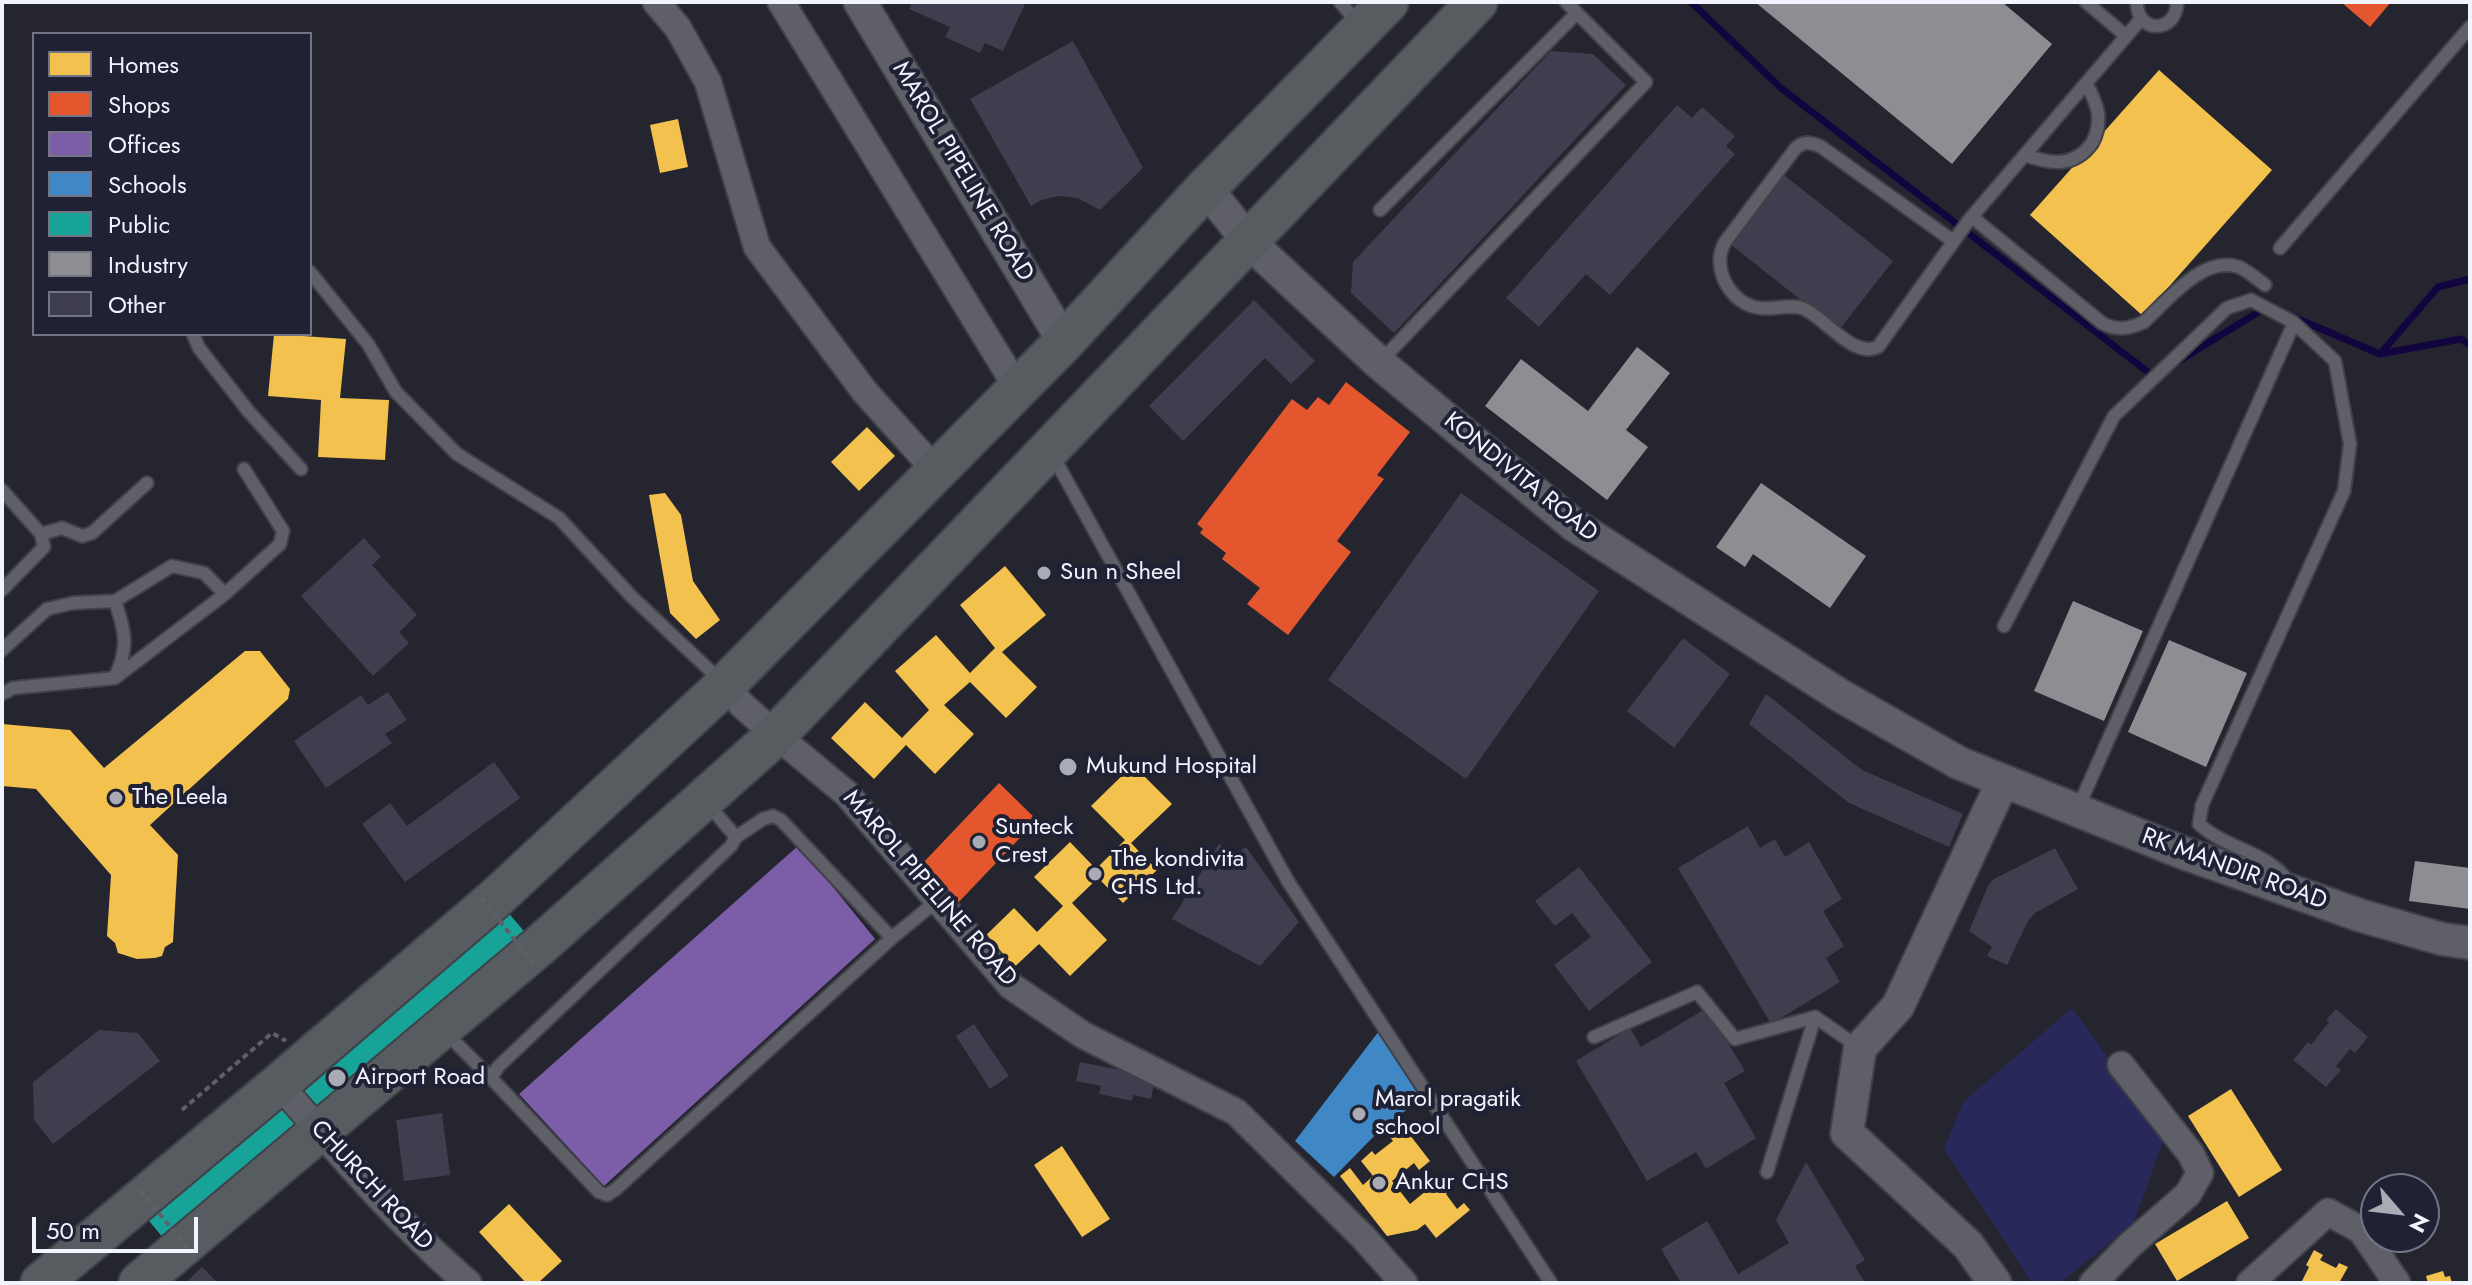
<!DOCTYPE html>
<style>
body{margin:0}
#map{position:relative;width:2472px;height:1285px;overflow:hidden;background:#25252f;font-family:Jost,sans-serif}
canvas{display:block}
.frame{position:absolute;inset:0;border:4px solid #f1f3fd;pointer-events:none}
.legend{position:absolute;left:32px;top:32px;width:280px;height:304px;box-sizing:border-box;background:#202134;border:2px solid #747584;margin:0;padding:10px 14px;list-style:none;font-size:24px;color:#f1f3fd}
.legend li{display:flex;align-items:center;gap:16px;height:40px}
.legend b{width:40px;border:2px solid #747584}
.north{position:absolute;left:2360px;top:1173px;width:80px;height:80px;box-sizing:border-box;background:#202134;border:2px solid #747584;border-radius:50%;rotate:118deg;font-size:22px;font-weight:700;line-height:32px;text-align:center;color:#f1f3fd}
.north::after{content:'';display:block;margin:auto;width:28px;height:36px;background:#aaabb5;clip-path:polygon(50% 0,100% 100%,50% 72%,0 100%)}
.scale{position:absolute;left:32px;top:1217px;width:166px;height:36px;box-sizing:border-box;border:4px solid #f1f3fd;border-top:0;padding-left:10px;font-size:24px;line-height:28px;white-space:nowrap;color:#f1f3fd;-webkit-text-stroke:6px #202134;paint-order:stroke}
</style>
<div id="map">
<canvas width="2472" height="1285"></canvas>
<div class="frame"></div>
<ul class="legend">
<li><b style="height:22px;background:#f2c14e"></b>Homes</li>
<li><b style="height:22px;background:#e4572e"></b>Shops</li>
<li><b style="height:22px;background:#7b5ea7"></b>Offices</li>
<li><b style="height:22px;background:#3f88c5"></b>Schools</li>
<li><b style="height:22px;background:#17a398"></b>Public</li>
<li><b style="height:22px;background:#8d8d92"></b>Industry</li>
<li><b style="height:22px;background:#3e3e4f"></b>Other</li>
</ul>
<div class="north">N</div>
<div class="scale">50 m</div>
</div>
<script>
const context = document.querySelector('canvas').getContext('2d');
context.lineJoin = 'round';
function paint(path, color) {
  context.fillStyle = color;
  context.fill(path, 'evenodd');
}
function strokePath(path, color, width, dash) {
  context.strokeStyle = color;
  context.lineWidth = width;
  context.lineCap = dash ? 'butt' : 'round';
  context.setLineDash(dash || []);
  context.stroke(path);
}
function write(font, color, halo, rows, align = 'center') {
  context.font = font + ' Jost,sans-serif';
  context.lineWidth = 8;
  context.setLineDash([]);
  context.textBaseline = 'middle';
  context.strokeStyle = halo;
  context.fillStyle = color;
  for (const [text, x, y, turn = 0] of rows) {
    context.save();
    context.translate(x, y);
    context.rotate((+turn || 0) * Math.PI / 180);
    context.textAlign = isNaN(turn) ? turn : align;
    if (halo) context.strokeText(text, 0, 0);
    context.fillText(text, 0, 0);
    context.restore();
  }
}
paint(new Path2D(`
 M2072 1008 2165 1136 2133 1224 2060 1283H2032L1944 1149 1963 1102Z`), '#29285a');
paint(new Path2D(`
 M2159 70 2272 170 2143 316 2030 215Z
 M678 119 688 167 660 173 650 125Z
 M274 334 346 339 340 398 389 400 385 460 318 457 321 400 268 396Z
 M867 427 895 456 859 491 831 462Z
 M665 493 681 515 693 581 720 620 696 639 670 613 649 495Z
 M1005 566 1046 615 1002 652 1037 687 1006 718 970 682 944 705 974 734 935 774 906 745 874 779 831 738 865 702 902 738 929 710 895 671 936 635 970 673 995 648 960 605Z
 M245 651H260L290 689 288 699 150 825 178 855 173 942 165 947 162 956 155 958 137 959 118 953 115 943 107 936 111 875 36 789 2 786V724L70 730 104 768Z
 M1133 765 1172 804 1131 843 1157 870 1123 903 1098 878 1072 903 1107 940 1070 976 1039 944 1007 974 977 944 1014 908 1037 932 1063 906 1034 877 1070 842 1096 869 1125 840 1091 806Z
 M2231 1089 2282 1170 2239 1197 2188 1116Z
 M1403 1126 1430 1161 1419 1170 1414 1163 1392 1181 1410 1204 1443 1177 1452 1188 1446 1194 1457 1209 1464 1203 1470 1210 1436 1238 1425 1224 1417 1230 1387 1236 1340 1176 1350 1168 1363 1185 1373 1176 1361 1161 1372 1151 1375 1155 1393 1141 1390 1137Z
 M1062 1146 1110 1219 1082 1237 1034 1165Z
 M2227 1201 2249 1238 2177 1281 2155 1244Z
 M509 1204 562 1261 538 1283H526L479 1232Z
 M2314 1250 2323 1255 2320 1260 2336 1268 2339 1263 2348 1267 2339 1283 2323 1281 2321 1283H2301L2309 1267 2306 1265Z
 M2443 1271 2445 1277 2450 1276 2452 1283H2428L2426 1276Z`), '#f2c14e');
paint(new Path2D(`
 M2341 2H2391L2370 27Z
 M1346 382 1410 432 1377 475 1384 479 1337 541 1351 552 1288 635 1247 604 1260 588 1222 559 1226 553 1200 533 1203 529 1197 524 1292 399 1307 410 1318 397 1329 405Z
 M999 783 1037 820 955 906 941 893 946 888 921 865Z`), '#e4572e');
paint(new Path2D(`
 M799 845 875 939 604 1186 519 1094Z`), '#7b5ea7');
paint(new Path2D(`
 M1379 1031 1421 1099 1382 1128 1334 1177 1295 1141Z`), '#3f88c5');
paint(new Path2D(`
 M489 890 546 957 185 1264 129 1197Z`), '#17a398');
paint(new Path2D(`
 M1755 2H2002L2052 44 1952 164Z
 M1637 347 1670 373 1626 430 1648 447 1607 500 1485 406 1521 359 1588 411Z
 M1761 483 1866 556 1830 608 1753 554 1745 567 1716 547Z
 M2073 601 2143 631 2104 721 2034 691Z
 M2169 640 2247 673 2206 767 2128 732Z
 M2415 861 2470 868V909L2409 901Z`), '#8d8d92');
strokePath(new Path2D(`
 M1691 2 1781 88 2153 376 2156 374
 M2291 316 2380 354 2438 287 2470 279
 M2380 354 2461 339 2470 345
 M2177 362 2265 308`), '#12043f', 7);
paint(new Path2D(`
 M912 2H1026L1003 51 985 43 980 53 945 37 950 27 909 9Z
 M1073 41 1143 168 1100 210 1077 198 1059 196 1041 200 1031 206 970 99Z
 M1551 51 1593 54 1626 85 1394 333 1351 293 1353 262Z
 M1677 105 1692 118 1702 107 1735 136 1726 146 1735 154 1610 295 1586 274 1539 327 1506 298Z
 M1784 175 1893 261 1839 330 1730 244Z
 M1254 300 1315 361 1291 384 1265 358 1183 441 1149 406Z
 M1461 493 1599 591 1466 779 1328 680Z
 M364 538 381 557 372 565 417 615 399 632 409 643 373 676 301 596Z
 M1683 638 1730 674 1674 748 1627 711Z
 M388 692 407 720 385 734 392 743 326 788 294 741 361 695 368 705Z
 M1766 694 1862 770 1963 814 1949 847 1849 803 1749 724Z
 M494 762 520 798 405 882 362 824 390 803 407 826Z
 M1748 826 1760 848 1775 839 1785 857 1809 842 1842 899 1823 911 1844 946 1826 958 1840 982 1771 1024 1678 868Z
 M1219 844 1234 856 1246 847 1299 922 1260 966 1172 919Z
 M2055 848 2078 889 2035 913 2028 921 2007 965 1987 956 1992 947 1969 931 1989 884 1994 879Z
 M1579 867 1652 962 1589 1011 1554 965 1591 937 1572 913 1555 926 1535 901Z
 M1707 1008 1745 1071 1724 1083 1756 1138 1706 1169 1696 1152 1647 1181 1576 1061 1630 1028 1641 1047Z
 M2336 1009 2368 1037 2355 1053 2350 1049 2336 1066 2341 1070 2326 1087 2293 1060 2308 1042 2311 1045 2329 1022 2326 1020Z
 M974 1024 1009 1076 990 1089 956 1036Z
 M99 1030 138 1033 160 1061 53 1144 34 1120 33 1082Z
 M1080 1062 1155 1077 1151 1099 1133 1095 1132 1101 1099 1094 1101 1086 1076 1081Z
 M442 1113 450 1175 404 1181 396 1120Z
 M1806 1162 1865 1260 1855 1266 1865 1283H1681L1661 1249 1707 1221 1738 1274 1789 1243 1776 1220Z
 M202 1267 218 1283H185Z`), '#3e3e4f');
const service = new Path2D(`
 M1340 2 1358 23
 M2086 2 2126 36
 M2137 2C2136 34 2177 34 2177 2
 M2025 155C2050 164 2074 168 2092 143 2097 134 2099 123 2098 113 2096 102 2091 92 2086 83
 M1380 210 1577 13
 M1972 217 2102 323C2117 331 2129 329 2144 322 2168 300 2203 255 2239 267 2248 271 2257 279 2265 285
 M1953 241 1820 146C1809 142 1803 141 1795 149L1725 242C1710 268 1731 305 1760 308 1774 310 1792 303 1804 309 1825 318 1854 359 1878 347L1969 220 2141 19
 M2280 248 2470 27
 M310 272 368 344 396 392 457 454 559 518 632 597 720 680
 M193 334 199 348 249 412 301 469
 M1379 363 1646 82 1566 2
 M1052 454 1289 883 1551 1283
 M2 490 41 534 44 547 2 590
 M41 534 62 528 82 536 92 533 147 483
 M115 601C125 631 129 646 116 675
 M2004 626 2114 416 2227 308 2251 300 2293 322 2335 361 2350 444 2344 491 2202 805 2199 824C2226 849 2267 851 2289 882
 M2 650 47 609 73 603 115 601 172 566 204 573 225 594
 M2 694 13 688 115 678 225 594 280 544 283 531 244 469
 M2077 810 2294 323
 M736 837 763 819 773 816 781 820 888 934 893 937
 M446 1033 491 1078 498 1067 731 846 736 837 707 803
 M1594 1037 1697 992 1735 1039 1815 1017 1860 1048
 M491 1078 599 1192 607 1195 616 1189 893 937 938 900
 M1767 1172 1815 1017`);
const minor = new Path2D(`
 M656 2 678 28 708 82 757 247 865 392 937 472
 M781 2 1018 389
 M725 685 742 705 776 735 847 794 1011 986 1083 1035 1236 1112 1363 1237 1404 1283
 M279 1084C339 1153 398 1223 468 1283
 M2093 1283 2130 1245 2188 1194 2200 1173 2191 1154 2121 1065
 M2250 1283 2328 1212 2361 1230 2397 1283`);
const tertiary = new Path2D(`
 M860 2 1064 342
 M1206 188 1249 242 1379 363 1574 525 1841 696 1959 763 2181 852 2359 915 2442 939 2470 943
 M1995 1283 1968 1245 1847 1133 1860 1048 1898 1006 2003 781`);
const primary = new Path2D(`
 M41 1283 279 1084 496 898 725 685 1064 342 1206 188 1388 2
 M139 1283 538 947 776 735 1477 2`);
strokePath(service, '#404049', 16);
strokePath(minor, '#404049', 30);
strokePath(tertiary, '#404049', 36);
strokePath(primary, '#404049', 44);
strokePath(new Path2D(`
 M182 1110 272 1033 286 1041`), '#5f6067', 4, [6, 4]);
strokePath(service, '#5e5f67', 12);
strokePath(minor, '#5e5f67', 26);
strokePath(tertiary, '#5e5f67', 32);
strokePath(primary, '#575c61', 40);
strokePath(new Path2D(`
 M481 897 535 966
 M140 1190 190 1251`), '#5f6067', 4, [6, 4]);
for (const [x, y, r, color] of [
 [1044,573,8,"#aaabb5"],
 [1068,767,10,"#aaabb5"],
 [116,798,8,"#aaabb5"],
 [979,842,8,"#aaabb5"],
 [1095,874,8,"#aaabb5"],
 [337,1078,10,"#aaabb5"],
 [1359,1114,8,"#aaabb5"],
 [1379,1183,8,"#aaabb5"]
]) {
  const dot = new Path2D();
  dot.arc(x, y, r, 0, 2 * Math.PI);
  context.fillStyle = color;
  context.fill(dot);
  strokePath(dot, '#202134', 3);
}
write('24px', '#f1f3fd', '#202134', [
 ["MAROL PIPELINE ROAD",962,172,59],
 ["KONDIVITA ROAD",1520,478,39],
 ["RK MANDIR ROAD",2234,870,20],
 ["MAROL PIPELINE ROAD",929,889,49],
 ["CHURCH ROAD",371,1186,47]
]);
write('24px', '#f1f3fd', '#202134', [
 ["Sun n Sheel",1060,573],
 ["Mukund Hospital",1086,767],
 ["The Leela",132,798],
 ["Sunteck",995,828],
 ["Crest",995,856],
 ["The kondivita",1111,860],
 ["CHS Ltd.",1111,888],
 ["Airport Road",355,1078],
 ["Marol pragatik",1375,1100],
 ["school",1375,1128],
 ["Ankur CHS",1395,1183]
], 'left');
</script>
